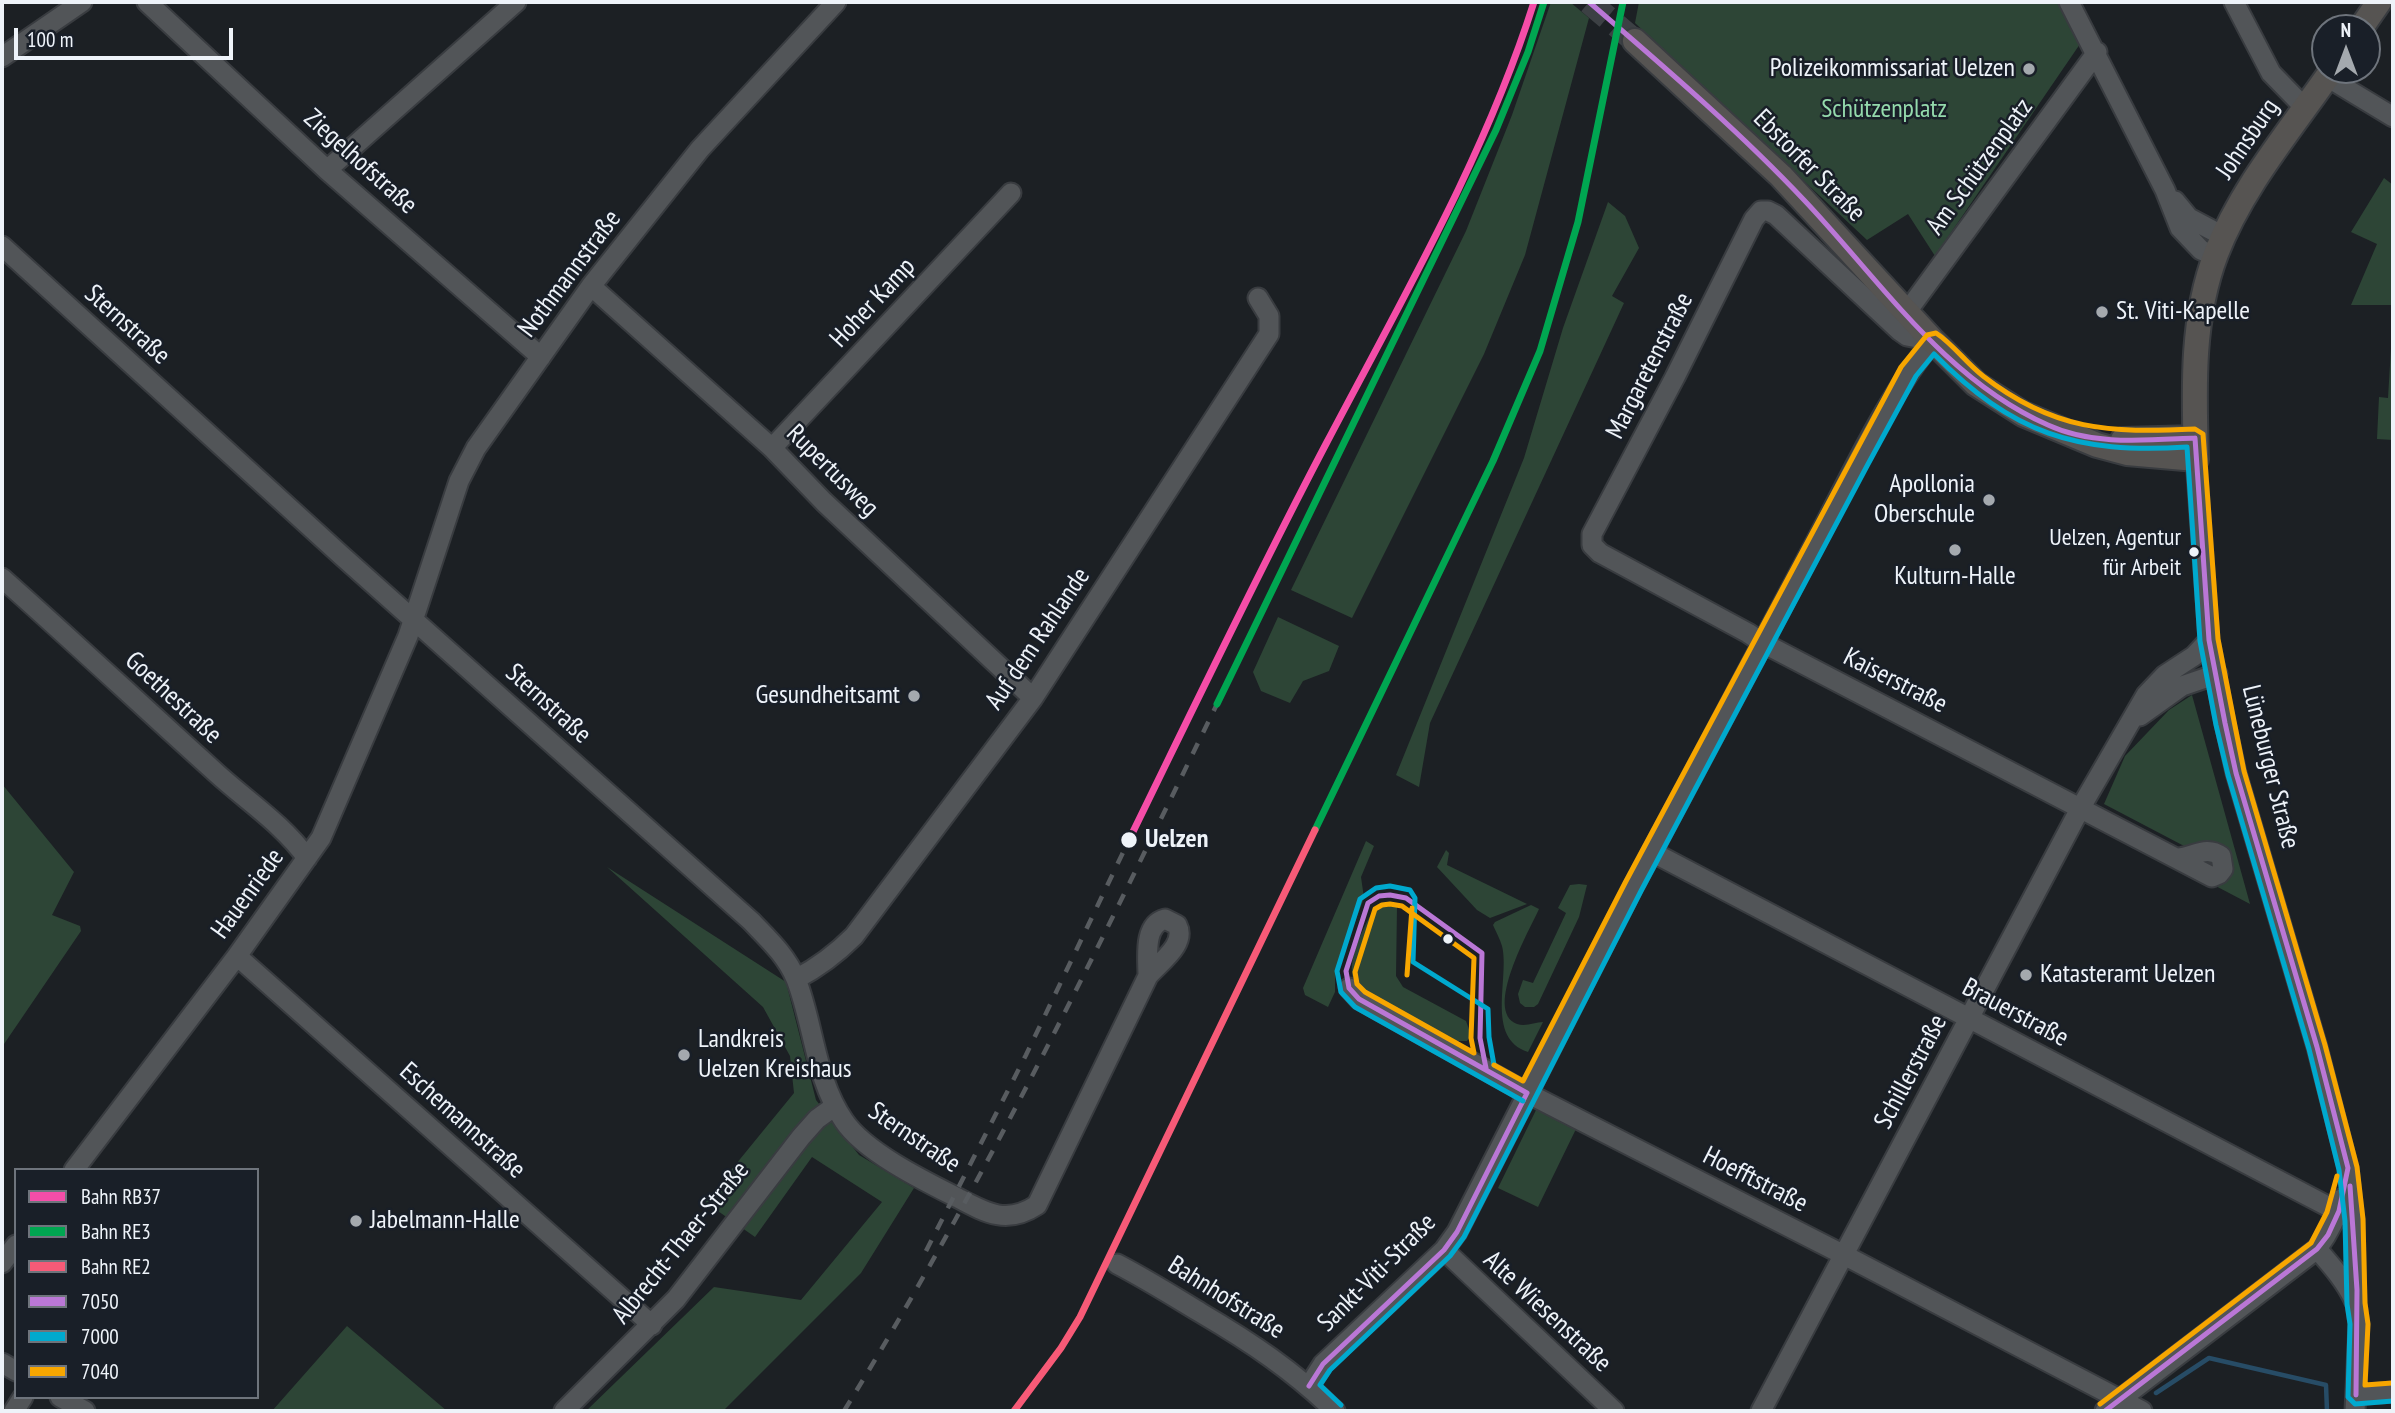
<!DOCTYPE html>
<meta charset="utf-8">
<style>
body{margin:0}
#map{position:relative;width:2395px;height:1413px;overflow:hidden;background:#1c2024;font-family:"PT Sans Narrow",sans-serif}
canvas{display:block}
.frame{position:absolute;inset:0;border:4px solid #eef3f9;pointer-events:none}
.legend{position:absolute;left:14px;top:1168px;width:245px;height:231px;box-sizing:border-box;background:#191f28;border:2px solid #6e747c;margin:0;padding:9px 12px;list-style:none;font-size:21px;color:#eef3f9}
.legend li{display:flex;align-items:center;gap:14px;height:35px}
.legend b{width:35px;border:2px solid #6e747c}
.north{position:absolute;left:2311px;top:14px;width:70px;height:70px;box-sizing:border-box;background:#191f28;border:2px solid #6e747c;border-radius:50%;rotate:0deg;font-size:19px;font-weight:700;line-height:28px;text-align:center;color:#eef3f9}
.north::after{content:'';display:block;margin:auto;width:24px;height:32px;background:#a4a9ae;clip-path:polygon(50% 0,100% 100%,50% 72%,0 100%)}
.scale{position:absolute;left:14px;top:28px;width:219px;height:32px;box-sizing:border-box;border:4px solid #eef3f9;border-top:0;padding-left:9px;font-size:21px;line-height:24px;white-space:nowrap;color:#eef3f9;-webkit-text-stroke:5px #191f28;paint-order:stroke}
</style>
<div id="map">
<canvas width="2395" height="1413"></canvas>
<div class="frame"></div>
<ul class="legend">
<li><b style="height:9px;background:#f54da8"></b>Bahn RB37</li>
<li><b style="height:9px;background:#00a651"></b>Bahn RE3</li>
<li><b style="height:9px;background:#f75a77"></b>Bahn RE2</li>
<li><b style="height:9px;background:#ba77d6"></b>7050</li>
<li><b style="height:9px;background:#00a9ce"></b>7000</li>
<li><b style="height:9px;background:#f7a600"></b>7040</li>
</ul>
<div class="north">N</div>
<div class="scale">100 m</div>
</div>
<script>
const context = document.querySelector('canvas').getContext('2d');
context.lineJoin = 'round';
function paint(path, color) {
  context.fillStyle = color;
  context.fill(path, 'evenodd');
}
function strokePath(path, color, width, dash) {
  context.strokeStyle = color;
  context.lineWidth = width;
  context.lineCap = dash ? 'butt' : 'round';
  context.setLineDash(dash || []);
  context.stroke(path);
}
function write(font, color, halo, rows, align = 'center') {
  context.font = font + ' "PT Sans Narrow",sans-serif';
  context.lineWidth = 5;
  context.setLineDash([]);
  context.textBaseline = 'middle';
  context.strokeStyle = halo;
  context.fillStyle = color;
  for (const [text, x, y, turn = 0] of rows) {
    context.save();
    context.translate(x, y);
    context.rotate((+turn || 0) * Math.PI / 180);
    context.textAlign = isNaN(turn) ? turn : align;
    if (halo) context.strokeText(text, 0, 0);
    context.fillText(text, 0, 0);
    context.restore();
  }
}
paint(new Path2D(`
 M1551 2H1570L1589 18 1525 255 1484 354 1352 618 1291 590 1466 231 1512 115Z
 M1639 2H2058L2080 44 1935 256 1908 214 1867 240 1635 23Z
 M2384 178 2393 185V305H2351L2377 244 2351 232Z
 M1608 202 1625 216 1639 248 1612 296 1624 303 1430 723 1419 787 1396 775 1524 458 1563 328Z
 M2393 315V440L2377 439 2379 397 2388 398Z
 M1278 617 1339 646 1329 671 1303 681 1290 703 1261 691 1253 672Z
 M2192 695 2250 904 2210 883 2214 855 2186 847 2104 804 2125 756 2169 710Z
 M2 784 74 872 52 915 80 926 81 931 2 1047Z
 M1366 841 1374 846 1361 877 1364 898 1335 975V992L1328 1007 1305 995 1303 988Z
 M1446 850 1449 853 1447 865 1527 904 1490 918 1477 910 1437 867Z
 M607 867 786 982 816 1100 859 1155 914 1188 861 1273 723 1411H586L714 1287 801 1300 882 1202 812 1157 755 1237 705 1202 794 1093 790 1056 763 1007Z
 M1579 884 1587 885 1579 917 1538 1004 1534 1007H1525L1520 1003 1518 994 1523 980 1533 983 1566 913 1558 908 1570 885Z
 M1387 902 1397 907 1396 976 1403 987 1466 1021 1471 1035 1467 1041H1457L1363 992C1357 987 1352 981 1352 972 1350 954 1367 918 1378 904Z
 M1531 905 1539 909C1530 929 1483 1011 1517 1024 1526 1027 1535 1022 1543 1022L1528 1052C1485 1038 1510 978 1502 946 1500 939 1496 932 1493 925L1495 922Z
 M1537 1108 1576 1129 1538 1207 1498 1188Z
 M347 1326 447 1411H272Z`), '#2d4536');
strokePath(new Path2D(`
 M2156 1393 2209 1358 2326 1385 2327 1411`), '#274c66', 4.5);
strokePath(new Path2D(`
 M1589 2 1635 41`), '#3c4044', 24, [24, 12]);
const minor = new Path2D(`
 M147 2 327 170 541 357
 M2069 2 2165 190 2180 228 2201 250 2215 256
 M2234 2 2271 73 2305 108
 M2 57 82 2
 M2327 77 2393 117
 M327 170 516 2
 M2175 201 2189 218 2223 236
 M2 246 342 556 751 921C768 939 786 955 796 979 814 1025 815 1079 844 1121 865 1152 924 1181 958 1198 986 1213 1007 1225 1037 1205L1148 976
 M591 286 772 448 824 502 1033 698
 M1906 313 2097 52
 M772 448 1011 193
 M2196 459 2209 640 2225 723 2236 773 2317 1047 2348 1168 2354 1220 2356 1304 2359 1324 2355 1411
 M2 578C73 641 142 706 213 770 244 799 282 823 307 858
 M2140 716 2182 686 2217 674
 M1652 852 2354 1220
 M1165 919 1177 925C1187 944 1160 962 1148 976 1148 957 1143 925 1165 919Z
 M237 956 652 1325
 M796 979C819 967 836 954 854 936L1033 698 1269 334V316L1258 298
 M1349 988 1359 999 1527 1093 1844 1255 2142 1411
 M74 1170 237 956 321 838 408 636 459 481 476 448 591 286 700 149 836 2
 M2317 1249C2332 1266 2346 1282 2355 1302
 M1444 1250 1614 1411
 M2 1263 16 1245
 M1117 1264C1146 1279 1173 1296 1201 1313 1252 1343 1292 1370 1335 1411
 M2 1363 16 1371
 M1309 1386 1323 1364 1444 1250 1457 1232 1633 887C1694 773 1755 658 1815 544 1850 478 1886 398 1933 341L1907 336 1900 331 1776 215 1768 211H1761L1754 219 1675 377 1592 534V545L1600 553 1748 633 1763 643 2212 877 2219 874 2223 869 2221 856C2206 845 2194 857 2178 858
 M2356 1395 2393 1392
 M60 1397 85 1411
 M14 1411 23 1397
 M564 1411 676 1299 801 1137 817 1119 835 1106
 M1761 1411 2081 807 2146 695 2165 675 2194 656 2209 640
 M2105 1411 2317 1249C2328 1234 2337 1218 2341 1199`);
const major = new Path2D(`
 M2361 28 2379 2
 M1635 41 1781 176 1933 341 1976 384 2023 414 2097 445 2127 453 2196 459C2194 391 2191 319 2216 254 2241 188 2292 128 2332 70
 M2123 440 2195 438`);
strokePath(minor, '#393c40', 23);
strokePath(major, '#393c40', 28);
strokePath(minor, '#525558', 19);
strokePath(major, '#565452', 24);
strokePath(new Path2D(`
 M926 1251 1026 1055 1129 840
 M844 1411C984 1184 1100 944 1217 704`), '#585c60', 4.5, [12, 12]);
strokePath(new Path2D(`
 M1589 2C1663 66 1737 129 1804 200 1880 280 1944 379 2048 425 2093 446 2147 440 2195 438
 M1486 1068 1480 1038 1482 953 1406 898 1390 895 1379 896 1368 903 1346 971 1349 988 1359 999 1527 1093
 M2350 1186 2357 1290 2356 1395
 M1309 1386 1323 1364 1444 1250 1457 1232 1527 1093
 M2105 1411 2317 1249 2328 1235 2339 1211 2348 1168 2317 1047 2236 773 2225 723 2209 640 2195 438`), '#ba77d6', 5);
strokePath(new Path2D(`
 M1494 1065 1489 1037 1488 1009 1413 962 1415 898 1410 890 1390 886 1376 888 1360 899 1337 971 1341 992 1355 1007 1523 1101
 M1341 1405 1320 1385 1330 1370 1450 1256 1464 1237 1641 891 1867 466 1916 376 1934 354C2013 434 2076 454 2187 447L2200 641 2216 725 2228 775 2309 1049 2339 1170 2345 1221 2347 1304 2350 1324 2348 1397 2355 1404 2393 1401`), '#00a9ce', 5);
strokePath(new Path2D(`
 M1390 904 1402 906 1474 958 1471 1038 1474 1053 1365 992 1357 984 1355 972 1375 909 1382 905Z
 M1407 975 1412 908
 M1494 1065 1523 1081 1625 883 1901 367 1927 335 1936 333C1953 344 1966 363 1983 376 2054 431 2109 433 2195 429L2203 434 2218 639 2234 721 2244 771 2325 1045 2357 1167 2363 1219 2365 1303 2368 1324 2365 1385 2392 1383
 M2100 1404 2311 1243 2327 1212 2337 1176`), '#f7a600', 5);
strokePath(new Path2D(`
 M1129 840C1194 707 1258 573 1327 442 1402 299 1485 157 1534 2`), '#f54da8', 7);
strokePath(new Path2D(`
 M1217 704 1496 130 1528 52 1544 2
 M1315 830 1493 461 1540 351 1578 222 1623 2`), '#00a651', 7);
strokePath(new Path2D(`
 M1014 1411 1061 1348 1080 1317 1315 830`), '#f75a77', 7);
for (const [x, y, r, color] of [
 [2029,69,7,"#a4a9ae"],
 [2102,312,7,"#a4a9ae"],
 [1989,500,7,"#a4a9ae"],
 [1955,550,7,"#a4a9ae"],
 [2194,552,6,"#eef3f9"],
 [914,696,7,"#a4a9ae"],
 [1129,840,9,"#eef3f9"],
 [1448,939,6,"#eef3f9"],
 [2026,975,7,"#a4a9ae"],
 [684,1055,7,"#a4a9ae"],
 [356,1221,7,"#a4a9ae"]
]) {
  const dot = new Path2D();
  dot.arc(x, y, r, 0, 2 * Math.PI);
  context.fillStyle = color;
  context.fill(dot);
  strokePath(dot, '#191f28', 2.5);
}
write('24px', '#eef3f9', '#191f28', [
 ["Uelzen, Agentur",2181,538],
 ["für Arbeit",2181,568]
], 'right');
write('26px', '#eef3f9', '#191f28', [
 ["Polizeikommissariat Uelzen",2015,69,"right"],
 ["St. Viti-Kapelle",2116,312],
 ["Apollonia",1975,485,"right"],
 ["Oberschule",1975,515,"right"],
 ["Kulturn-Halle",1955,577,"center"],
 ["Gesundheitsamt",900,696,"right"],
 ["Katasteramt Uelzen",2040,975],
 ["Landkreis",698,1040],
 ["Uelzen Kreishaus",698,1070],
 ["Jabelmann-Halle",370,1221]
], 'left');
write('26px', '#94daac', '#191f28', [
 ["Schützenplatz",1884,110]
]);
write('26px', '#eef3f9', '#191f28', [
 ["Johnsburg",2248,139,-56],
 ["Ziegelhofstraße",360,162,42],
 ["Ebstorfer Straße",1809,166,45],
 ["Am Schützenplatz",1980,167,-54],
 ["Nothmannstraße",570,274,-53],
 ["Hoher Kamp",873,303,-47],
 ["Sternstraße",127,325,42],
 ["Margaretenstraße",1650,366,-63],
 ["Rupertusweg",832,471,45],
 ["Auf dem Rahlande",1038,639,-56],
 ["Kaiserstraße",1895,681,27],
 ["Goethestraße",173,698,43],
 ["Sternstraße",548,704,42],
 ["Lüneburger Straße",2270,767,76],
 ["Hauenriede",248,894,-54],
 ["Brauerstraße",2015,1013,28],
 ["Schillerstraße",1911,1072,-62],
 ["Eschemannstraße",462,1121,42],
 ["Sternstraße",914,1138,34],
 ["Hoefftstraße",1755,1180,27],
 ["Albrecht-Thaer-Straße",681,1243,-51],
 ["Sankt-Viti-Straße",1377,1273,-45],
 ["Bahnhofstraße",1226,1298,32],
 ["Alte Wiesenstraße",1547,1312,43]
]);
write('bold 26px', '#eef3f9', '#191f28', [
 ["Uelzen",1145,840]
], 'left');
</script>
